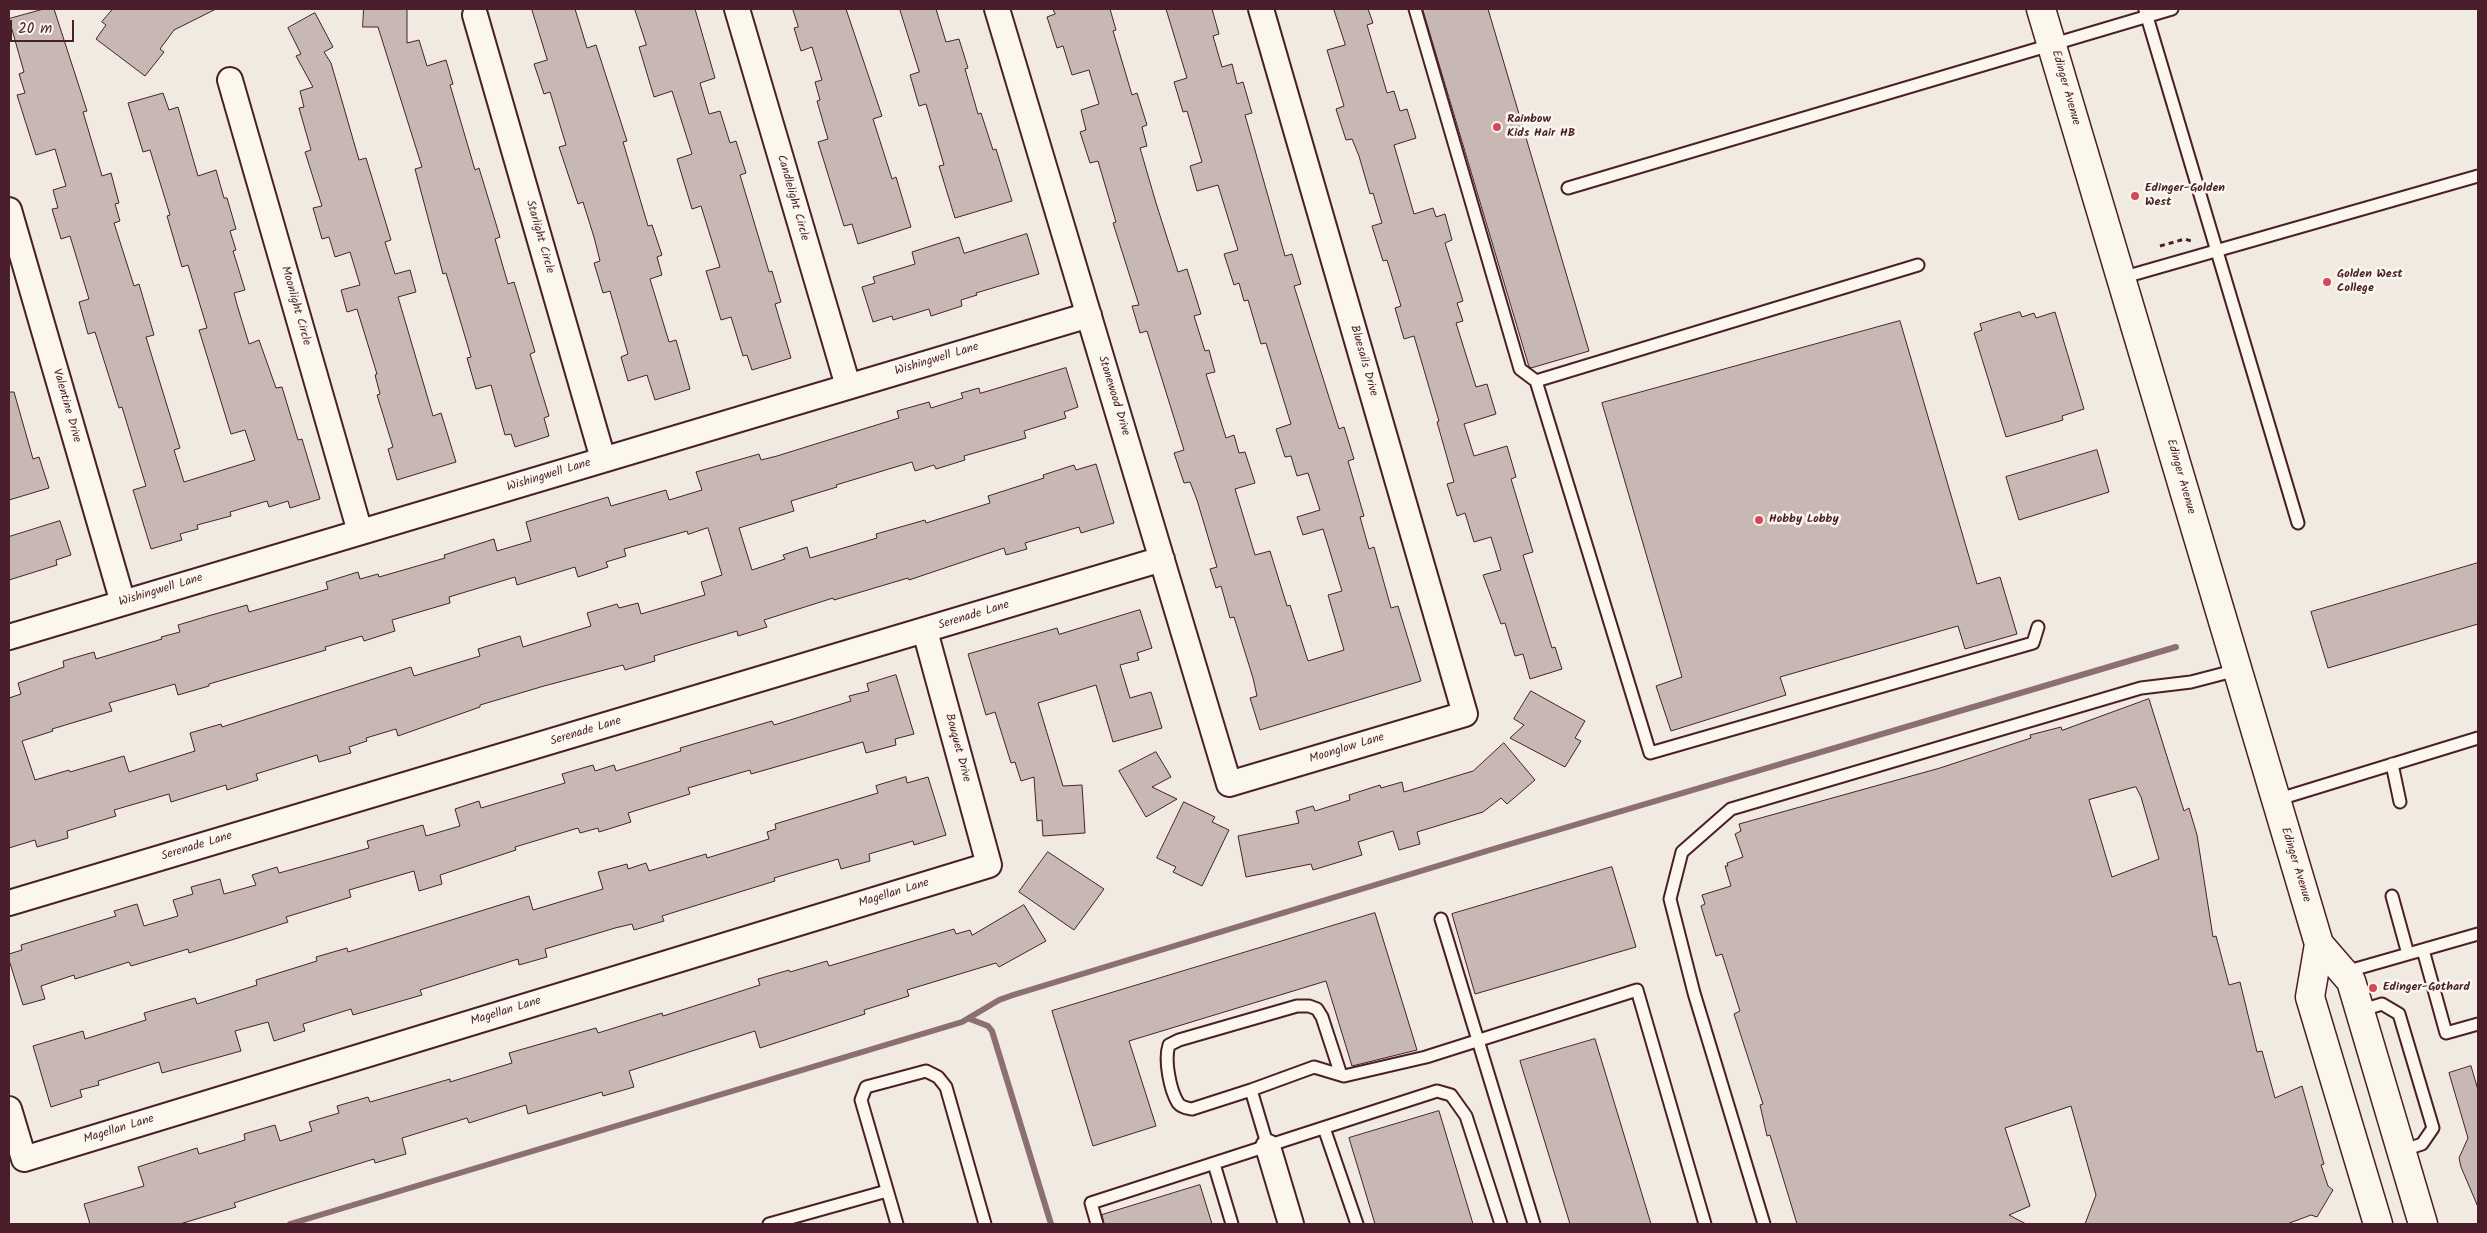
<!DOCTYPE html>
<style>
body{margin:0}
#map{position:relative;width:2487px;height:1233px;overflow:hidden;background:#f0eae0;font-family:Kalam,sans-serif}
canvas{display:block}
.frame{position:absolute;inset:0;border:10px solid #4a1f2b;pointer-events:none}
.scale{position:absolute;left:10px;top:20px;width:64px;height:22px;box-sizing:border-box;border:2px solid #4a1f2b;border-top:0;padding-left:6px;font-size:15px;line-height:18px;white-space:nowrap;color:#4a1f2b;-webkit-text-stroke:4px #fbf7ec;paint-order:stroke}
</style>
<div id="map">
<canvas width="2487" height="1233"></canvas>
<div class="frame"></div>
<div class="scale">20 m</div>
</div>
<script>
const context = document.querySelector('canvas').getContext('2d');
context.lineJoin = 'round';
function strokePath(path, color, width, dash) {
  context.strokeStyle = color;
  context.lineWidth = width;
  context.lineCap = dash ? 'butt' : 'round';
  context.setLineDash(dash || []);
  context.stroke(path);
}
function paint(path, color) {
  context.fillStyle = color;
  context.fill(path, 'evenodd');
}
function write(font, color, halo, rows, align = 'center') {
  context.font = font + ' Kalam,sans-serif';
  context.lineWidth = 5;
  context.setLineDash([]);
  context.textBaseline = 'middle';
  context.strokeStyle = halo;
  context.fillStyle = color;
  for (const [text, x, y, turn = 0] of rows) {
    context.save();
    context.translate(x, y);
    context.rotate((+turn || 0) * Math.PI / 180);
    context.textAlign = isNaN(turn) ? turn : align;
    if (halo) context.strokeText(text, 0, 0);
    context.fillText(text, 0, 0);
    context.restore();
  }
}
strokePath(new Path2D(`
 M970 1019 988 1026 992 1031 1051 1224
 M290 1224 962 1022 999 1000 1013 995 1490 850 2176 647`), '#8c6f72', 6);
const building = new Path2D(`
 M44 9H54L87 111 83 112 102 176 111 173 119 203 115 204 120 221 114 223 134 286 139 284 154 335 146 337 180 448 174 450 184 482 255 460 245 430 231 434 199 330 207 328 188 265 182 267 167 216 170 215 150 150 143 152 128 103 163 93 169 110 178 107 198 176 216 170 224 198H227L236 229 230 231 236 250 233 251 245 290 234 293 238 308 249 344 259 340 276 388 282 387 298 440 302 439 320 499 290 508 288 501 269 507 267 501 230 512 231 516 197 525 198 529 180 534 182 540 151 549 133 490 146 486 122 407 119 408 95 332 88 334 79 302 89 299 70 236 61 239 52 209 58 208 53 190 66 186 55 149 36 155 17 95 25 93 19 74 24 72 9 19Z
 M113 9H216L174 30 160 49 164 52 145 76 96 39 106 25 102 22Z
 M364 9H407V43L419 40 427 66 446 60 453 84 450 85 475 170 479 168 500 237 495 239 508 284 514 282 535 352 530 354 549 416 544 418 549 436 515 447 511 434 505 435 491 385 476 389 467 358 471 357 466 340 446 273 443 274 415 169 422 167 378 27H363Z
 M532 9H575L587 48 596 45 627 141 623 142 648 226 652 225 662 255 657 257 662 275 650 279 669 342 676 340 690 389 655 400 647 375 628 381 621 357 628 354 610 291 603 293 594 263 600 261 594 237 583 202 578 204 559 147 566 145 550 92 544 94 534 64 547 60Z
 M635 9H695L715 78 700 83 709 114 720 111 730 143 736 141 746 173 740 175 769 272 772 271 781 302 775 304 791 358 752 370 747 355 743 356 731 317 721 320 706 271 720 267 701 206 692 209 677 159 692 154 672 91 654 97 639 47 646 45Z
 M793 9H846L882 116 873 119 892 179 896 177 911 227 858 244 852 224 844 226 818 142 828 139 817 101 820 100 815 82 822 80 812 47 801 51 794 28 798 27Z
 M900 9H936L946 42 959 39 968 68 965 69 978 114 981 113 993 150 996 149 1012 201 955 218 939 166 944 165 926 104 919 106 910 75 919 72Z
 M1053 9H1110L1116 30 1113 31 1132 95 1137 93 1147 125 1142 127 1147 146 1140 148 1156 203 1178 272 1187 269 1201 314 1194 316 1205 351 1209 350 1215 372 1206 374 1226 438 1234 435 1239 453 1245 452 1255 483 1235 489 1255 555 1270 551 1287 606 1290 605 1308 661 1344 650 1328 595 1342 591 1323 529 1303 535 1297 517 1320 510 1308 473 1297 476 1291 456 1285 457 1276 429 1291 424 1266 343 1261 344 1248 300 1244 301 1239 283 1234 285 1224 254 1238 250 1218 185 1197 191 1190 166 1202 162 1187 111 1183 112 1174 82 1187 78 1166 9H1212L1219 34 1213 36 1222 67 1232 64 1237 84 1243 82 1252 113 1245 115 1285 256 1292 254 1301 284 1294 286 1339 429 1344 427 1354 459 1348 461 1364 516 1360 517 1369 549 1374 547 1391 608 1398 606 1421 681 1260 730 1250 698 1257 696 1253 678 1234 617 1230 618 1221 586 1216 588 1210 569 1217 567 1197 500 1190 482 1184 483 1174 453 1184 450 1147 331 1140 333 1132 306 1139 305 1113 223 1116 222 1098 161 1090 163 1080 132 1086 130 1081 110 1099 104 1089 70 1072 75 1063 46 1057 48 1047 17 1055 14Z
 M1334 9H1368L1373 23 1367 25 1387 93 1394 91 1400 111 1407 109 1416 138 1394 145 1414 214 1433 208 1436 217 1445 214 1452 240 1445 243 1463 301 1457 303 1463 321 1456 323 1476 387 1487 384 1496 414 1464 424 1474 456 1507 446 1516 477 1511 479 1533 552 1523 555 1552 648 1555 647 1562 669 1530 679 1523 654 1515 656 1505 623 1501 624 1483 575 1501 570 1491 537 1474 542 1465 513 1457 516 1447 484 1454 482 1437 422 1439 421 1414 336 1404 339 1395 308 1401 306 1387 260 1383 261 1372 226 1382 223 1373 193 1370 194 1359 156 1352 139 1346 140 1336 109 1344 106 1327 50 1345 45Z
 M1423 9H1488L1589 351 1531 368 1529 366Z
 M315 13 333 47 324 52 331 63 359 160 366 158 391 240 385 242 395 274 410 270 416 292 398 297 433 416 441 413 456 462 397 480 388 449 393 447 377 395 380 394 375 375 377 374 357 309 347 312 341 290 360 285 350 252 335 257 329 237 322 239 313 208 322 206 305 152 311 150 299 108 304 107 300 91 313 87 296 56 301 54 288 28Z
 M1027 234 1039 274 976 293 977 295 961 300 962 306 931 316 929 309 893 320 892 316 873 322 862 287 875 283 873 277 915 264 912 252 959 237 964 253Z
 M2020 312 2022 317 2034 313 2036 318 2055 312 2084 409 2062 416 2063 420 2006 437 1974 333 1982 330 1980 324Z
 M1900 321 1977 584 2000 577 2017 634 1965 649 1958 626 1916 638 1780 677 1786 695 1671 731 1656 686 1682 677 1602 403Z
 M1066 368 1078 407 1064 412 1066 418 1024 431 1026 438 964 456 965 460 936 469 934 465 915 471 912 462 836 485 837 487 791 501 794 511 739 528 752 570 785 559 783 555 807 547 810 558 877 538 876 534 925 520 926 523 990 503 988 496 1044 478 1043 475 1074 465 1076 470 1096 464 1114 523 1081 533 1079 527 1025 543 1027 549 1006 555 1004 548 909 580 908 578 834 600 833 598 764 620 767 627 738 636 737 631 654 656 655 661 625 670 623 665 544 686 480 705V707L398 736 396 729 366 738 367 741 349 747 351 753 319 762 317 755 256 774 258 780 227 790 226 785 171 802 169 794 114 810 116 816 67 831 68 838 37 847 35 840 9 848V698L21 694 18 683 64 667 63 661 94 652 96 659 162 639 161 637 180 632 178 625 208 616 247 605 249 612 328 589 326 582 358 572 360 579 378 574 379 577 445 558 444 555 494 539 497 551 531 541 526 522 608 497 611 506 666 490 669 500 702 490 696 472 759 454 761 460 777 456 899 418 897 411 929 402 931 408 963 398 961 393 979 388 980 393ZM708 528 722 575 701 582 705 595 641 614 638 603 619 608 617 604 587 613 591 626 523 647 520 636 478 649 480 656 414 676 411 667 222 727 221 724 190 733 195 751 129 772 124 756 70 772 69 770 35 780 22 741 53 731 52 729 112 711 109 703 175 684 178 695 209 686V684L326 650 325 647 362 636 364 641 395 631 392 620 450 603 449 597 515 577 517 585 575 567 578 577 608 567 606 562 626 556 624 549 687 531 688 534Z
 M9 392H14L33 459 39 457 49 488 9 500Z
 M2097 450 2109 492 2019 520 2006 477Z
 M60 521 71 555 56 560 57 565 9 580V537Z
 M2478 563V624L2328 668 2311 612Z
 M1140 610 1152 648 1137 653 1139 660 1120 665 1130 698 1151 692 1162 728 1113 742 1096 685 1038 703 1063 786 1082 785 1085 833 1043 836 1042 820 1037 821 1034 777 1021 781 1015 762 1011 763 995 712 986 715 968 654 1057 628 1059 634Z
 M896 675 914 734 895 739 896 745 866 753 863 742 751 774 750 770 688 788 690 794 628 813 631 822 599 832 598 828 580 833 578 828 515 847 516 850 440 875 442 884 419 891 414 871 349 890 351 897 286 917 288 922 238 938 189 953 188 949 131 966 129 962 75 979 74 975 41 986 45 999 23 1005 9 960V954L22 950 21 945 116 916 114 911 137 904 144 926 178 916 173 900 193 894 191 887 220 879 224 894 256 885 252 875 277 867 279 873 369 848 367 841 423 825 426 836 460 826 455 809 479 801 481 808 565 783 562 774 593 765 595 771 614 765 616 771 681 751 680 748 731 733 772 721 774 725 851 701 849 696 869 691 867 684Z
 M1531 691 1585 721 1575 738 1581 741 1565 767 1510 738 1524 725 1514 719Z
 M2149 699 2184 811 2189 808 2197 835 2213 937 2216 936 2229 985 2240 982 2257 1052 2262 1051 2275 1098 2302 1086 2324 1164 2321 1165 2328 1186 2333 1190 2317 1217 2311 1215 2287 1224H2085L2096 1195 2071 1106 2005 1128 2030 1206 2009 1215 2026 1224H1797L1770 1135 1767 1136 1760 1105 1763 1104 1734 1014 1740 1011 1722 954 1716 956 1701 906 1705 904 1702 895 1731 886 1725 866H1728L1727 863 1743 857 1735 834 1741 831 1739 824 1940 768 2031 738 2030 735 2061 727 2062 730ZM2136 787 2141 797 2159 859 2112 877 2089 800Z
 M1504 743 1535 780 1507 804 1501 798 1483 812 1417 832 1420 844 1399 850 1393 831 1358 842 1362 855 1313 870 1311 864 1246 877 1238 836 1299 823 1296 811 1313 806 1315 811 1350 800 1349 795 1380 785 1381 788 1402 782 1404 792 1473 771Z
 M1156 752 1171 777 1152 787 1177 799 1146 817 1119 771Z
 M906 777 907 783 928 777 946 835 914 845 913 841 869 854 870 861 841 869 838 859 774 878 775 881 662 916 664 921 634 930 632 924 615 928 545 949 547 957 519 965 518 959 420 990 422 995 353 1015 351 1009 303 1024 305 1031 274 1041 268 1022 235 1031 241 1051 162 1073 159 1062 98 1081 99 1085 80 1090 82 1097 51 1107 33 1046 83 1031 85 1039 146 1020 144 1013 195 998 197 1004 257 985 256 980 317 961 316 957 347 948 348 952 529 896 533 910 603 889 598 872 627 864 628 869 646 863 649 871 706 854 707 858 769 839 767 832 776 829 775 824 878 793 876 786Z
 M1184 802 1215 817 1212 822 1229 830 1202 886 1173 872 1176 867 1157 858Z
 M1048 852 1104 889 1074 930 1019 892Z
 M1612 867 1636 947 1475 994 1452 914Z
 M1024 905 1046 941 999 967 996 963 907 990 909 996 864 1010 865 1014 760 1048 755 1031 629 1071 634 1087 603 1096 602 1092 528 1114 526 1105 469 1123 467 1118 402 1138 406 1154 375 1163 374 1159 293 1184 234 1203 236 1207 180 1224H90L84 1204 144 1186 138 1167 197 1148 199 1154 245 1140 244 1134 275 1125 280 1141 312 1131 309 1122 339 1113 337 1106 368 1097 370 1102 450 1079V1082L512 1063 509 1053 596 1028 598 1033 662 1013 663 1016 760 985 758 979 789 970 790 972 827 961 829 966 954 929 956 934 970 930 972 935Z
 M1375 913 1417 1050 1352 1066 1326 981 1129 1041 1156 1126 1093 1146 1052 1011Z
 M1595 1039 1651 1224H1570L1520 1061Z
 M2471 1066 2478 1090V1207L2461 1167 2459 1158 2468 1138 2449 1073Z
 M1439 1111 1473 1224H1375L1349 1138Z
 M1200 1185 1212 1224H1104L1102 1215Z`);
paint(building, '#c8b8b3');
strokePath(building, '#4a1f2b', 1);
const service = new Path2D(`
 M1415 9 1520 369 1536 381 1650 753 2033 643 2038 627
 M2145 10 2298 523
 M1568 188 2172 9
 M2121 278 2478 176
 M1536 381 1918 265
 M2392 764 2400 802
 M2276 800 2478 738
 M2392 896 2408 954
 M1441 919 1534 1224
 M2423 950 2446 1033 2478 1024
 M2345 972 2478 934
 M2359 1011 2382 1004 2399 1014 2433 1128 2422 1144 2401 1151
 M1251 1090 1192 1109C1187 1108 1182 1108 1178 1103 1170 1090 1164 1060 1169 1045L1179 1040 1297 1006H1309L1317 1009 1322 1017 1341 1075
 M1324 1128 1357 1224
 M1268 1147 1251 1090 1314 1067 1344 1076 1426 1057 1637 990 1705 1224
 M1214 1164 1232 1224
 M769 1224 887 1191
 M897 1224 861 1100 866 1087 926 1071 938 1077 946 1087 985 1224
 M1097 1224 1091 1203 1437 1091 1451 1095 1466 1116 1501 1224
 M1764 1224 1694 993 1670 899 1682 852 1731 809 2141 688 2191 682 2237 670`);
const minor = new Path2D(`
 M737 9 848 386
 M997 9 1229 784 1465 714 1261 9
 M475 15 603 459
 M230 80 360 532
 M9 210 123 603
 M9 637 1089 315
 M9 903 1162 559
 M9 1109 24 1159 989 865 925 631
 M1268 1147 1291 1224`);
const primary = new Path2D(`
 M2041 9 2319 944 2351 981 2423 1224
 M2319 944 2310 997 2378 1224`);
strokePath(service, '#4a1f2b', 15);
strokePath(minor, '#4a1f2b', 28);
strokePath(primary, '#4a1f2b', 31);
strokePath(new Path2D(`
 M2160 246 2185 239 2191 241`), '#4a1f2b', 3, [5, 4]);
strokePath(service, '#fbf7ec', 11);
strokePath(minor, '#fbf7ec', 24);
strokePath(primary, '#fbf7ec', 28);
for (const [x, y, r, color] of [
 [1497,127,5,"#d1495b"],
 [2135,196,5,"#d1495b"],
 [2327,282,5,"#d1495b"],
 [1759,520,5,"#d1495b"],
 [2373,988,5,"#d1495b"]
]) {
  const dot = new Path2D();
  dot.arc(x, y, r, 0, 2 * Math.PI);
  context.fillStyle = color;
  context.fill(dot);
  strokePath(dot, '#fbf7ec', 2);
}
write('12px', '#4a1f2b', '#fbf7ec', [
 ["Edinger Avenue",2065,88,74],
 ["Candlelight Circle",792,198,74],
 ["Starlight Circle",539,237,74],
 ["Moonlight Circle",295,306,74],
 ["Wishingwell Lane",937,360,-17],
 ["Bluesails Drive",1363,361,74],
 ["Stonewood Drive",1113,396,73],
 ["Valentine Drive",66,406,74],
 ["Wishingwell Lane",549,476,-17],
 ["Edinger Avenue",2180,477,74],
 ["Wishingwell Lane",161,591,-17],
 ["Serenade Lane",974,616,-17],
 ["Serenade Lane",586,732,-17],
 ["Bouquet Drive",957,748,75],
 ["Moonglow Lane",1347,749,-17],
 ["Serenade Lane",197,847,-17],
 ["Edinger Avenue",2295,865,73],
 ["Magellan Lane",894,894,-17],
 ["Magellan Lane",506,1012,-17],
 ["Magellan Lane",119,1130,-17]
]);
write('bold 12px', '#4a1f2b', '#fbf7ec', [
 ["Rainbow",1507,120],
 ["Kids Hair HB",1507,134],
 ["Edinger-Golden",2145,189],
 ["West",2145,203],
 ["Golden West",2337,275],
 ["College",2337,289],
 ["Hobby Lobby",1769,520],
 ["Edinger-Gothard",2383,988]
], 'left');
</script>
